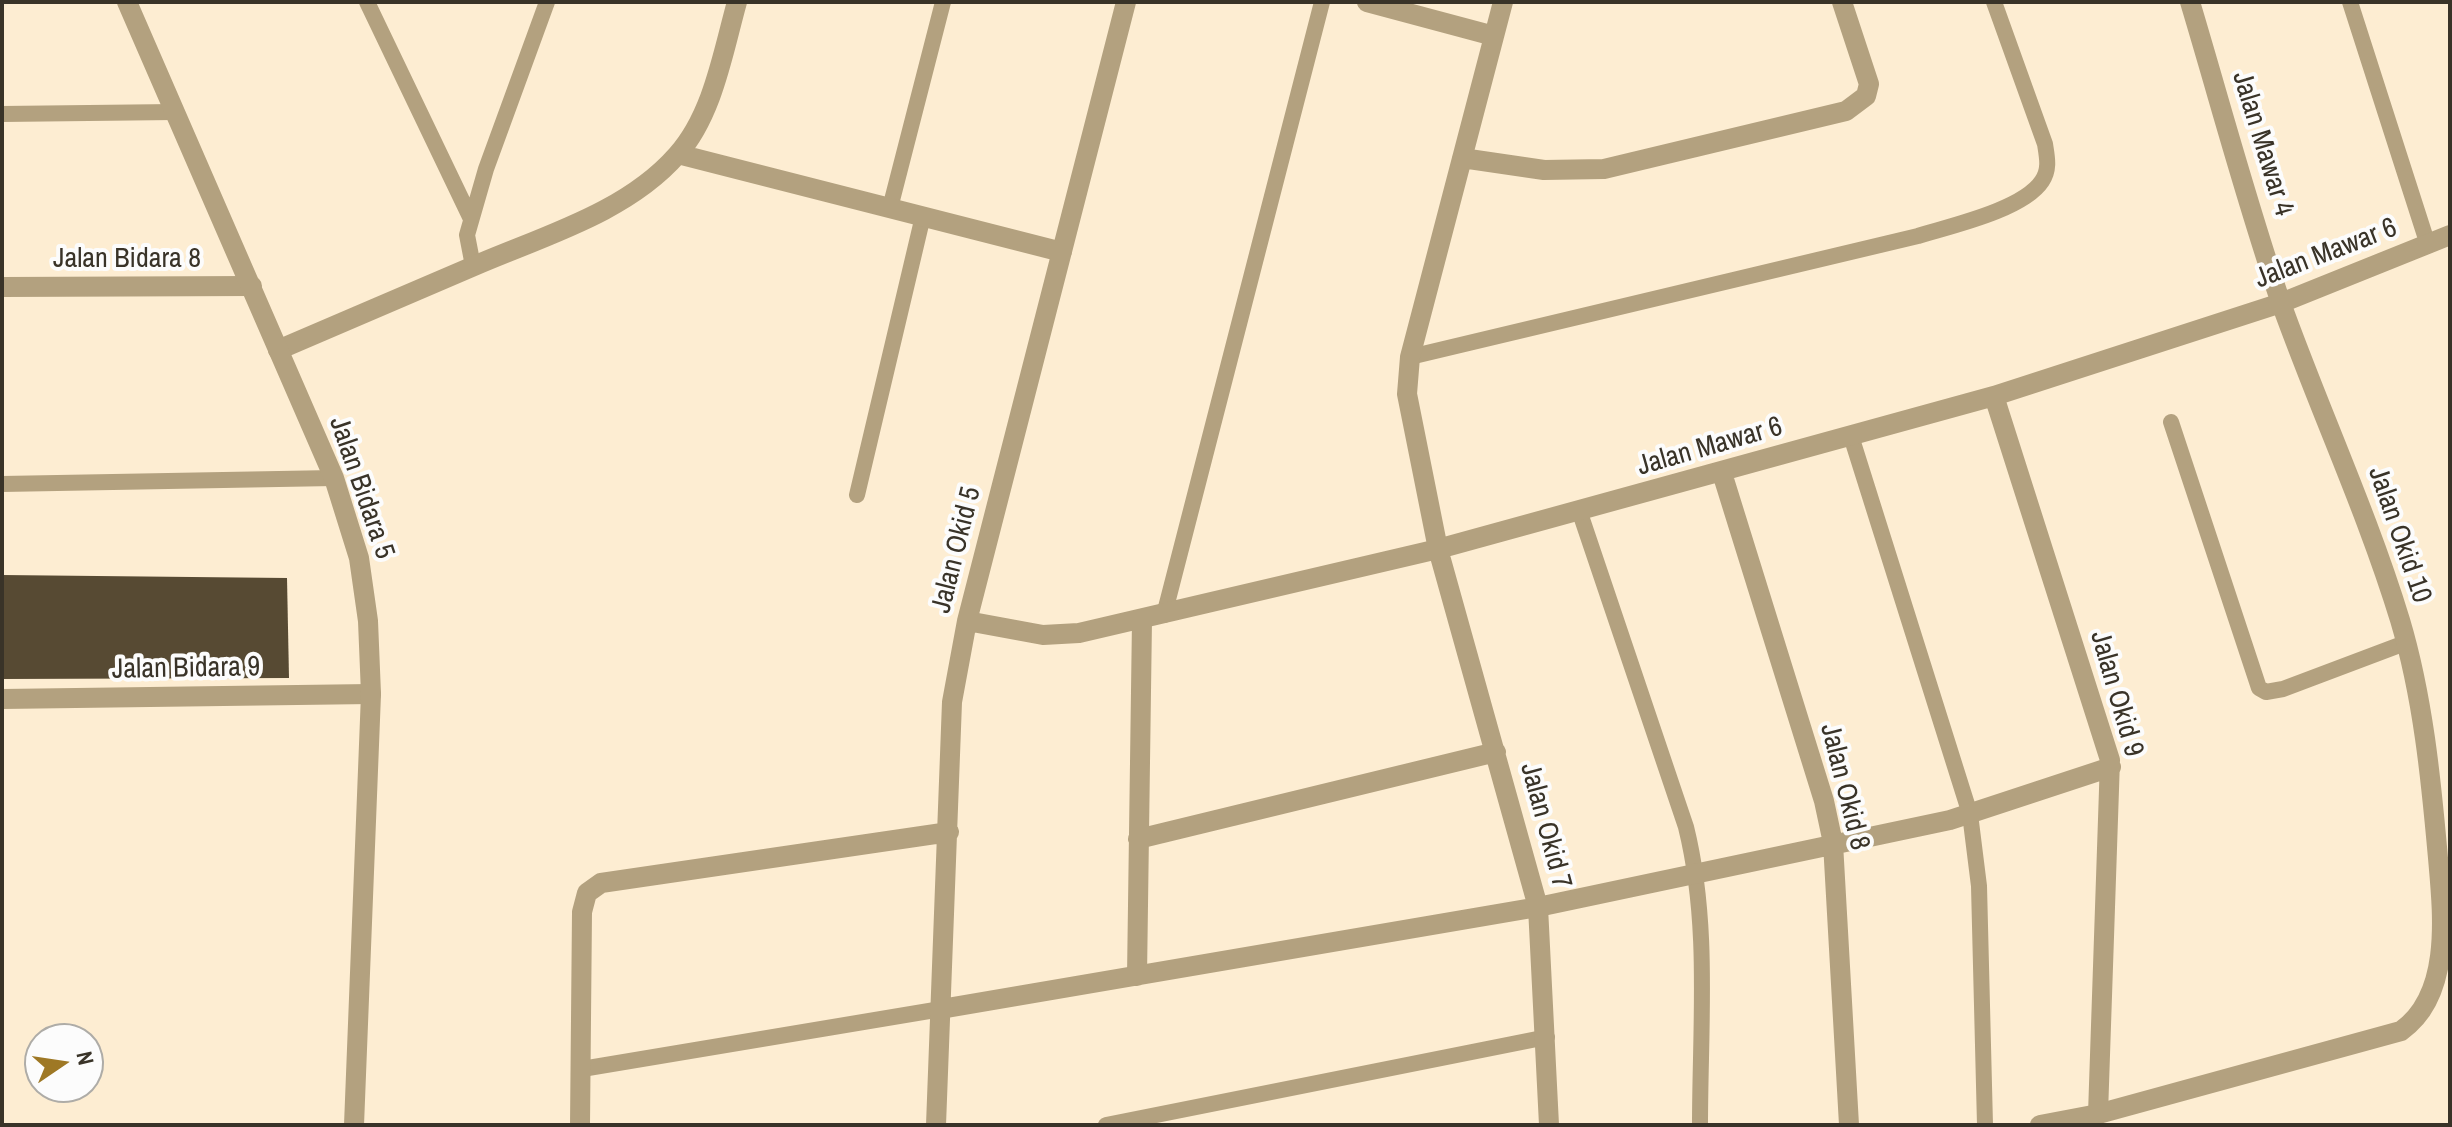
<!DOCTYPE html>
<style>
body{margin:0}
#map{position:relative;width:2452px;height:1127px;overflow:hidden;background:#fdedd2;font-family:"Archivo Narrow",sans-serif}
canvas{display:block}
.frame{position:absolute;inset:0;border:4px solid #393328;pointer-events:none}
.north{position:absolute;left:24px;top:1023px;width:80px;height:80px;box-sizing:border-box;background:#fcfcfc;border:2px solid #aeaca7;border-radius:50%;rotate:77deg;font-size:22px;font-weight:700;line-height:32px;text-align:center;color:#393328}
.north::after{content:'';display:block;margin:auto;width:28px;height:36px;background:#9e7825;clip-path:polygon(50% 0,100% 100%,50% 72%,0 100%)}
</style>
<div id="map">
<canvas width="2452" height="1127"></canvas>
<div class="frame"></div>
<div class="north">N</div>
</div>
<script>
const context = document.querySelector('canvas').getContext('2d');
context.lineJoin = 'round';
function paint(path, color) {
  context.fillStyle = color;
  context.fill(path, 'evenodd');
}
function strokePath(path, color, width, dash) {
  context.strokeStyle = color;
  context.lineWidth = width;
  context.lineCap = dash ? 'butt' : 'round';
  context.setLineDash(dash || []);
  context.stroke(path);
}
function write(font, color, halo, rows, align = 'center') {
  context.font = font + ' "Archivo Narrow",sans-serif';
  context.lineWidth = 8;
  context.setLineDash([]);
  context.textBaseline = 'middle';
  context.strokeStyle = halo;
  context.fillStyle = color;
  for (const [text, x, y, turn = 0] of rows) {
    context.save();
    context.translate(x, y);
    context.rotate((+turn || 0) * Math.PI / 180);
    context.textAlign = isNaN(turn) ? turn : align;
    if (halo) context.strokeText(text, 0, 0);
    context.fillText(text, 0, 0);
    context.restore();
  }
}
paint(new Path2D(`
 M2 575 287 578 289 678 2 679Z`), '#574a33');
strokePath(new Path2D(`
 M367 2 471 219
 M2350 2 2428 245
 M2 114 175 112
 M890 208 943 2
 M473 266 467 235 486 169 547 2
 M1410 357 1918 236C1950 226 2023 210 2042 181 2050 169 2047 157 2045 144L1994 2
 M2171 422 2259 688 2266 692 2283 689 2405 643
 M1851 436 1970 814 1979 886 1985 1125
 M2 484 334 478
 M857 495 923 216
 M1580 513 1686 827C1710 924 1700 1026 1700 1125
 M1164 615 1322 2
 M582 1069 941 1009
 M1106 1125 1547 1037`), '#b3a17f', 16);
strokePath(new Path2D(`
 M1367 2 1494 36
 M1503 2 1410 357 1407 394 1438 549 1538 907 1549 1125
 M678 154 1062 252
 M1462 158 1544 170 1604 169 1846 111 1866 96 1869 84 1842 2
 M2 287 252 286
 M278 350C346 321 413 292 481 263 547 235 628 211 677 155 713 115 723 52 737 2
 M1994 396 2110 760 2098 1114
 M1722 473 1824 801 1833 843 1849 1125
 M967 621 1043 635 1079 633 1438 549 1994 396 2281 303 2450 235
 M2 699 371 694
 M1138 839 1496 752
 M1137 976 1142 620
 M941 1009 1538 907 1950 820 2111 767
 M580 1125 582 912 587 893 601 883 949 832
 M936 1125 952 702 967 621 1126 2
 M2040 1125 2098 1114 2401 1031C2452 995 2443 915 2438 858 2431 779 2423 697 2400 620 2367 512 2319 409 2281 303 2247 204 2220 102 2190 2`), '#b3a17f', 20);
strokePath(new Path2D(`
 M127 2 334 478 359 558 368 621 371 694 354 1125`), '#b3a17f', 20);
write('28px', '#393328', '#fcfcfc', [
 ["Jalan Mawar 4",2262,144,73],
 ["Jalan Mawar 6",2326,254,-21],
 ["Jalan Bidara 8",127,259],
 ["Jalan Mawar 6",1710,447,-16],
 ["Jalan Bidara 5",361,488,71],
 ["Jalan Okid 10",2399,535,71],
 ["Jalan Okid 5",957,550,-76],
 ["Jalan Bidara 9",186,669,-1],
 ["Jalan Okid 9",2116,694,74],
 ["Jalan Okid 8",1844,787,76],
 ["Jalan Okid 7",1545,826,75]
]);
</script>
